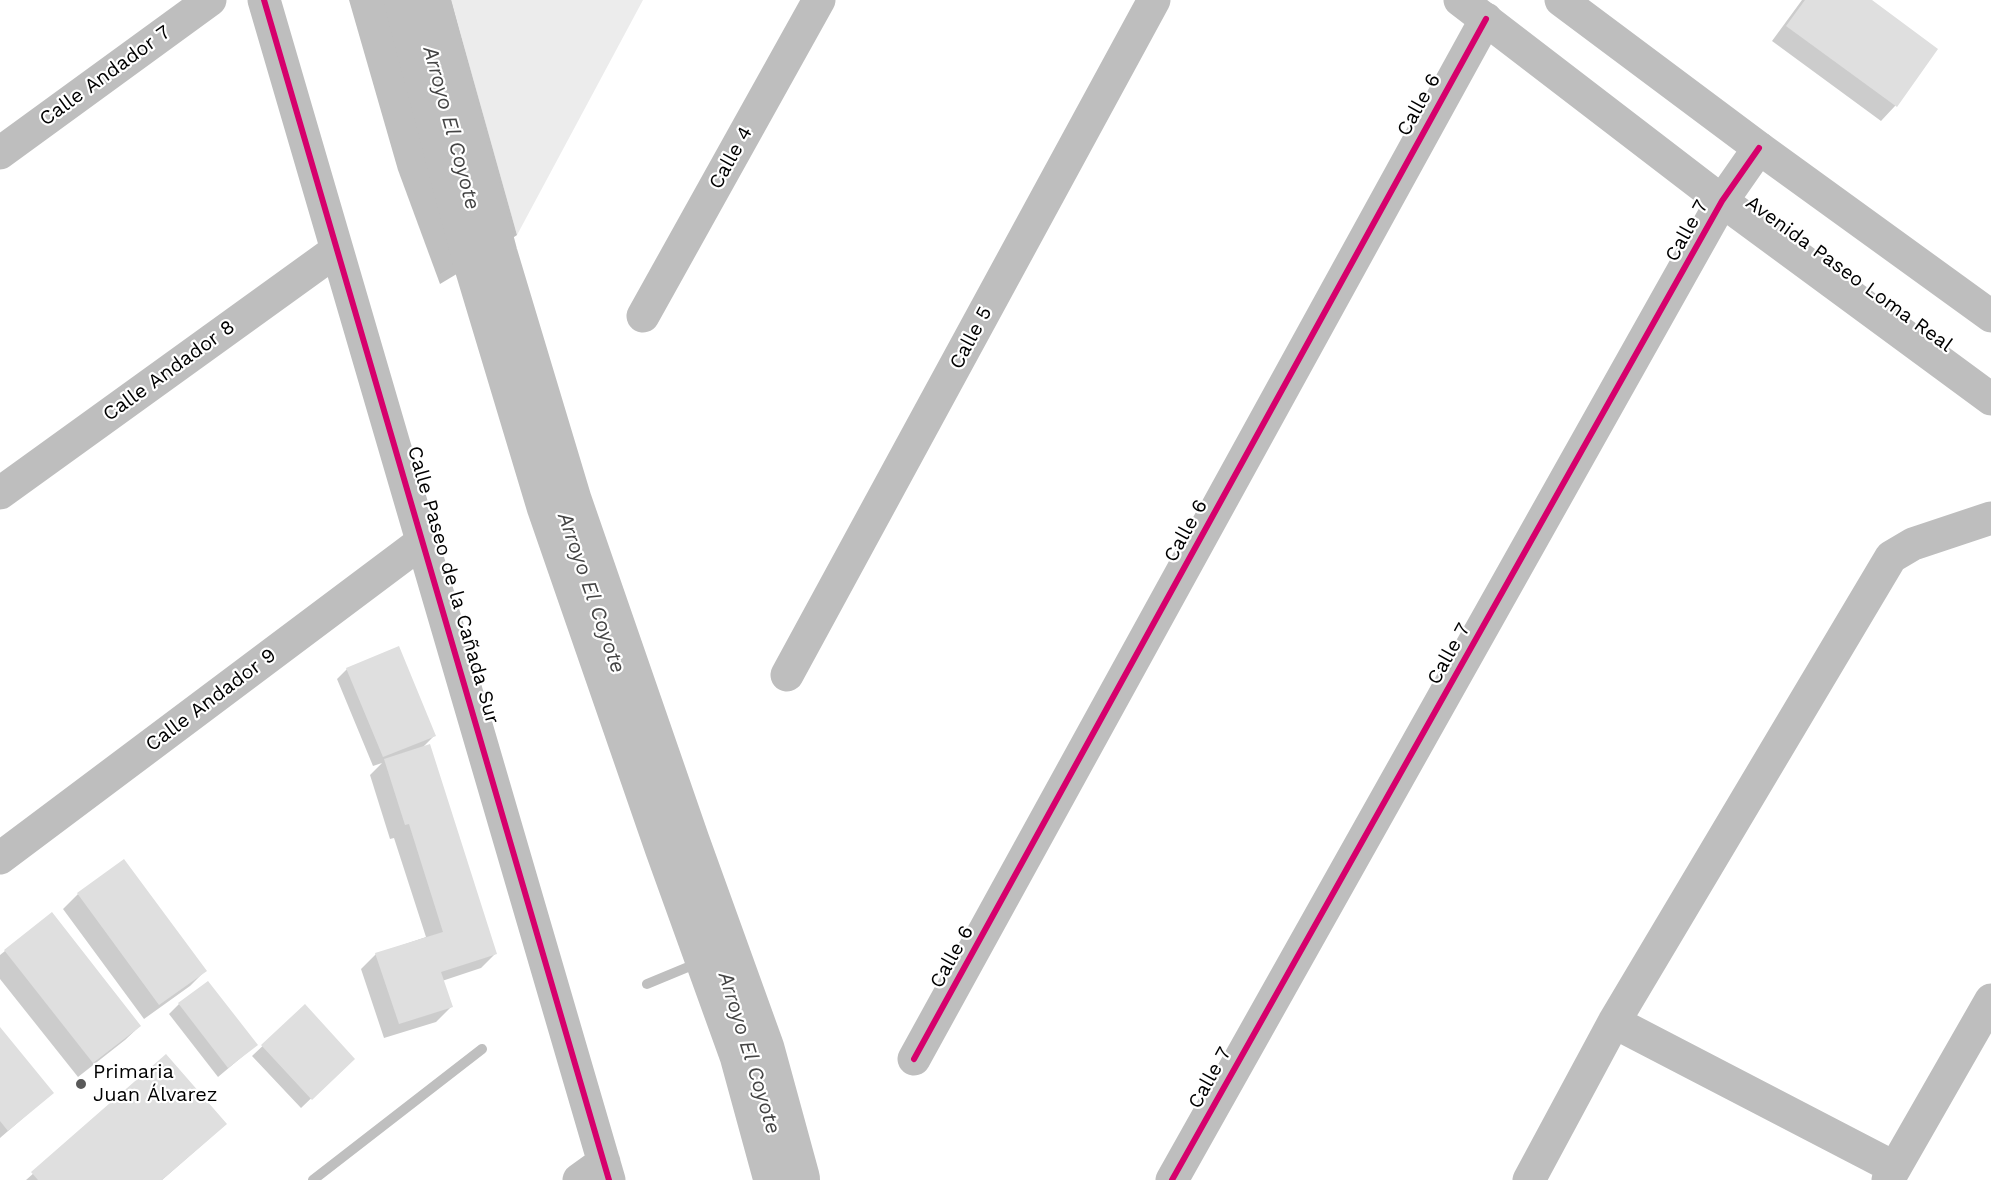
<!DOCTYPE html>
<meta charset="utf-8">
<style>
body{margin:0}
canvas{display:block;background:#fff}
</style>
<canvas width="1991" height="1180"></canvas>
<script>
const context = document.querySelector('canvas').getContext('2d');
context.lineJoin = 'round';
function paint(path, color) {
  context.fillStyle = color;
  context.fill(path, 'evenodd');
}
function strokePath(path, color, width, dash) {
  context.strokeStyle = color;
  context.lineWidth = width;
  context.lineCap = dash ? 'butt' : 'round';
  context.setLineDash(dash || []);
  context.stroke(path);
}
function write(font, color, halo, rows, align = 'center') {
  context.font = font + ' "Work Sans",sans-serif';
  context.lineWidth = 4.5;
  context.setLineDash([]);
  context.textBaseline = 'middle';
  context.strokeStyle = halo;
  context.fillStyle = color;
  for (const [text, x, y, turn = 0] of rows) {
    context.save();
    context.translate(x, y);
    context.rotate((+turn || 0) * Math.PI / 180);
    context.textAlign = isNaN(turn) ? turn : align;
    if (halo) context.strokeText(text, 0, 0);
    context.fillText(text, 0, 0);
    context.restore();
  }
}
paint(new Path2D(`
 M451 0H643L517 235Z`), '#ececec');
paint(new Path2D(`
 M349 0H451L517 235 485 257 440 284 398 170Z`), '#bfbfbf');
paint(new Path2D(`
 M1802 0H1869L1936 49 1895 106 1881 121 1772 41Z
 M347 669 434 736 421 749 496 953 481 968 442 981 451 1007 436 1022 384 1038 361 969 376 954 426 937 394 838 390 839 370 775 382 763 373 766 337 679Z
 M78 894 205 971 190 986 144 1019 63 909Z
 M51 914 140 1026 125 1040 78 1077 0 979V955Z
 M179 1004 256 1045 218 1077 169 1014Z
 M305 1006 343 1068 301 1108 252 1056Z
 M0 1030 52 1093 0 1138Z
 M166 1056 210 1138 162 1180H26Z`), '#0003');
strokePath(new Path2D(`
 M647 984 717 955
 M313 1180 482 1049`), '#bfbfbf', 10);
strokePath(new Path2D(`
 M417 0 485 257 559 503 677 844 752 1052 787 1180`), '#bfbfbf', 66);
paint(new Path2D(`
 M1805 0H1872L1938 49 1897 107 1786 26Z
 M399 646 436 736 383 757 346 668Z
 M430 744 497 954 441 972 453 1007 399 1024 375 953 443 932 409 824 405 825 384 759Z
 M124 859 207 971 159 1005 77 893Z
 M52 912 141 1026 93 1063 4 950Z
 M208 981 258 1045 228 1068 178 1003Z
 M305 1004 355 1059 312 1100 261 1045Z
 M0 1027 54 1093 8 1131 0 1121Z
 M166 1054 227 1124 162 1180H38L31 1172Z`), '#dfdfdf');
strokePath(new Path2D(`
 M264 0 609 1180
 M0 153 210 0
 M643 316 819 0
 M0 493 337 250
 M787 675 1154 0
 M0 858 423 541
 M1614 1022 1895 1168
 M914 1059 1486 19
 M579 1180 604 1162
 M1172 1180 1722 201 1759 148
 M1529 1180 1614 1022 1891 557 1913 544 1991 518
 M1888 1180 1991 1000`), '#bebebe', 33);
strokePath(new Path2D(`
 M1460 0 1722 201 1991 399
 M1561 0 1759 148 1991 316`), '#bebebe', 33);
strokePath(new Path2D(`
 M264 0 609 1180
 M914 1059 1486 19
 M1172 1180 1722 201 1759 148`), '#d6006c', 6);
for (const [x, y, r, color] of [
 [81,1084,6,"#595959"]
]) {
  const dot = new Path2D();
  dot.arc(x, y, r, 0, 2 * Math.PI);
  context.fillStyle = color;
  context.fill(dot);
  strokePath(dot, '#fff', 2);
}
write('20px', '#000', '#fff', [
 ["Calle Andador 7",105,76,-36],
 ["Calle 6",1419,105,-61],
 ["Calle 4",731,158,-61],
 ["Calle 7",1687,231,-61],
 ["Avenida Paseo Loma Real",1849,274,36],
 ["Calle 5",971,338,-62],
 ["Calle Andador 8",169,371,-36],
 ["Calle 6",1186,531,-61],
 ["Calle Paseo de la Cañada Sur",453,585,74],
 ["Calle 7",1449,654,-61],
 ["Calle Andador 9",211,700,-37],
 ["Calle 6",952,957,-61],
 ["Calle 7",1210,1078,-61]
]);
write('20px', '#000', '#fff', [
 ["Primaria",93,1072],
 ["Juan Álvarez",93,1095]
], 'left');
write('italic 21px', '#444', '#fff', [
 ["Arroyo El Coyote",451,128,75],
 ["Arroyo El Coyote",591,593,71],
 ["Arroyo El Coyote",749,1053,73]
]);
</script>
